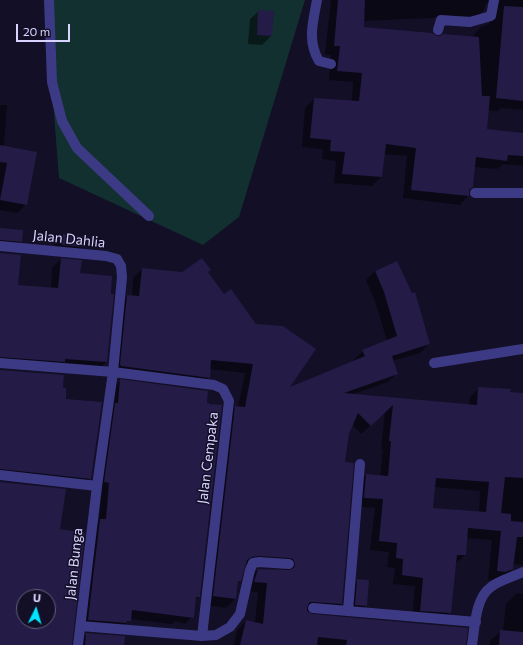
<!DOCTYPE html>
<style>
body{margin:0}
#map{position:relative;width:523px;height:645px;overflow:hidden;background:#130f26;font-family:Commissioner,sans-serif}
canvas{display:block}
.north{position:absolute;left:16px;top:589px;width:40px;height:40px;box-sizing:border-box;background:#130f26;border:1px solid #625e7d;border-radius:50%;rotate:5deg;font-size:11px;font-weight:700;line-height:16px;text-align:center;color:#d9d4ff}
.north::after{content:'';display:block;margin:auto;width:14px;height:18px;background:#00e5ff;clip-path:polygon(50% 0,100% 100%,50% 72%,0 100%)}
.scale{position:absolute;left:16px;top:24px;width:54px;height:18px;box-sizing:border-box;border:2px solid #d9d4ff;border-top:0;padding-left:5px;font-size:12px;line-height:14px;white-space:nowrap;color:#d9d4ff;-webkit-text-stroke:3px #130f26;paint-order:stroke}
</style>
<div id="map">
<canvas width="523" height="645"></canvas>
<div class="north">U</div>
<div class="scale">20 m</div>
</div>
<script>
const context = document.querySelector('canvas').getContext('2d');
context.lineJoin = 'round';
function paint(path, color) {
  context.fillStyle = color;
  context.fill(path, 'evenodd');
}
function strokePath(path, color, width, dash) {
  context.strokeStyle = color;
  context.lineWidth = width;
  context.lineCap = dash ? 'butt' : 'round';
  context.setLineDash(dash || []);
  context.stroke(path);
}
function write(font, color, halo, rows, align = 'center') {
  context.font = font + ' Commissioner,sans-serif';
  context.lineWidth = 3;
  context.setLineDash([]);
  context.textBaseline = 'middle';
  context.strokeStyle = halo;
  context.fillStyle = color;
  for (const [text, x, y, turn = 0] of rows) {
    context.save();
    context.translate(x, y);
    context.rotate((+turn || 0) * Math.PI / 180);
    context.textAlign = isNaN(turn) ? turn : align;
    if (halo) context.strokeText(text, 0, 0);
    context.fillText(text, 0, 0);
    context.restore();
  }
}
paint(new Path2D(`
 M45 0H305L239 217 203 245 59 178Z`), '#12302f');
paint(new Path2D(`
 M331 0H523V110L501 108 498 111 488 110 486 130 523 134V166L503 164 497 169 474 167 468 190V196L460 205 403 198 407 156 384 154 381 177 372 186 334 183 336 161 322 159 323 149 302 147 305 108 314 99 352 102 353 82 329 80 331 55 325 54ZM486 2 491 6 492 11 489 24 481 27 472 37H436L363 28V21L474 16 473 20 484 10Z
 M259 11 273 12 271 36 262 45 248 44 250 19Z
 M0 105H7L4 146 26 204 17 213 0 210Z
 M0 229 21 241 12 250 0 249Z
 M63 235 82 247 73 256 54 254 55 244Z
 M0 253 17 286 51 289 52 268 61 259 79 274 110 294 113 295 106 362 98 371 0 366Z
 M396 262 429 344 420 353 392 361 397 373 388 382 353 394 469 405 470 397 479 388 523 394V565L513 564 512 569 503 578 496 581 488 580 492 540 466 538 465 555 456 564 450 613 441 622 412 619 415 586 393 584 395 568 387 567 389 552 370 550 375 508 355 506 357 484 366 475 380 477 383 449H381L385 412 361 434 352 424 348 434 344 463 341 604 332 613 306 611 312 615 465 645H234L237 630 246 621 255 623 258 592 246 591 249 579 258 570 288 571 280 566 250 564 244 565 240 580 237 583 235 599 226 608 205 605 226 417 235 408H238L245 373 209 369V377L200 386 113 375 118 305 127 296H132L133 278 142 269 182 273 207 272 287 389 354 362V360L363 351 387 341 375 301 366 280 375 271ZM434 487 480 491 479 512 432 509Z
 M0 371 62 389 90 478 82 487 0 478Z
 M120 381 199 597 195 600 193 616 185 624 175 621 172 624 130 619 121 629 80 628 92 528 99 521 112 389Z
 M357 580 366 606 357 614 347 613 349 589Z
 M517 593 523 594V645H490V641L501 631H503L506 604Z
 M86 634 123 645H79V641Z`), '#0007');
paint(new Path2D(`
 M338 0H365L364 27 432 33 437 36H440L443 34 479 37 482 96H490L487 129 523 133V156L508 155 507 161 476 157 473 187 469 190V196L411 190 416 148 386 144 382 177 342 174 345 152 330 151 331 140 310 138 314 98 359 101 362 73 337 71 340 46H334Z
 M504 6 523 7V101L496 98Z
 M258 10 274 11 272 36 257 35Z
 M0 145 37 152 27 205 0 200 7 163 0 162Z
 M0 228 23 230 22 242 0 240Z
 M63 234 84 237 83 247 62 245Z
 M0 253 21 255 18 285 58 288 61 258 82 260 80 273 112 276 111 294H114L107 362 65 359V362L0 357Z
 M202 258 211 270 208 272 224 294 231 289 256 324 283 326 316 349 290 387 365 356 362 350 397 336 384 292 375 271 397 261 412 293 415 292 430 344 392 356 398 374 344 393 477 405 478 387 511 389 510 392 523 393V478L505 477 501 513 511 514V521L523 522V537H517L513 569 505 572 497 571 501 531 468 528 466 555H457L451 613 420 611 423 578 402 575 403 559 396 558 397 543 379 541 383 499 364 498 366 474 388 476 391 441H389L393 405 371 426 358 413 349 434 345 462 354 463 342 604 313 602H310L307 607V611L312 614 468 628 466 645H346L347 640 318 637 317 645H240L246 620 263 624 267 583 254 582 258 569 289 570 294 568 295 564 293 559 289 558 259 556 252 557 247 560 241 581H238L236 599 213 596 235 406 245 407 253 364 211 360 210 378 121 366 120 364 127 295 139 296 142 268 182 272ZM436 478 489 482 486 512 433 508Z
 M0 370 64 375 63 388H66V399L102 402 91 479 0 469Z
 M120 379 208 391 207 403H209V404L222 405 200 595V597H196L194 618 132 610 131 621H127V623L88 620 100 519H106L109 483 104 482 115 403H118Z
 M0 482 66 489 60 529 85 533 72 645H0ZM24 597H48V621H24Z
 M357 579 369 580 367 606 355 605Z
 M500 630 523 632V645H499Z
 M86 633 125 636 124 645H85Z`), '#241b47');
strokePath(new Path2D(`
 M49 0 52 82 62 121 77 148 149 216
 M317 0C313 22 307 41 319 61L331 64
 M438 30 441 20 470 22 491 16 494 0
 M475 193H523
 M0 246 106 256 117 259 121 266 122 277 113 372 97 486 78 645
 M0 363 113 372 214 385 223 389 229 401 202 636
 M434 363 523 349
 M0 475 97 486
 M313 608 476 622
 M348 611 360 464
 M81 626 202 636 216 635 230 627 240 614 250 570 253 563 259 562 289 564
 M472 645C475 627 475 598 491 587 500 580 513 577 523 572`), '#3d3a85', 10);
write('14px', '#d9d4ff', '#130f26', [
 ["Jalan Dahlia",69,239,6],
 ["Jalan Cempaka",208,458,-83],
 ["Jalan Bunga",74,564,-84]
]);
</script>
